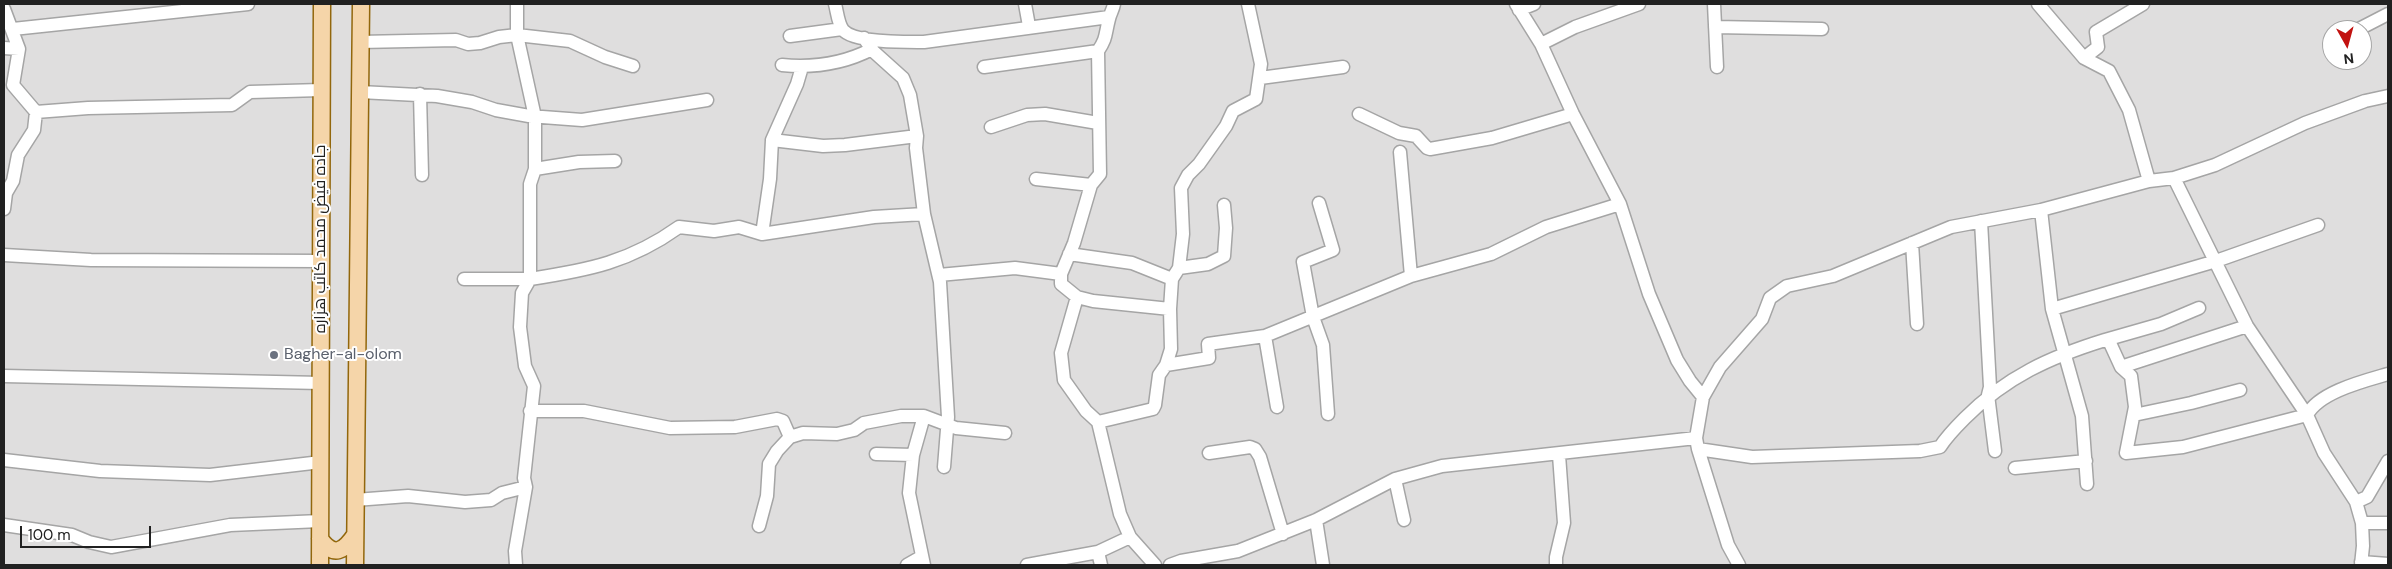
<!DOCTYPE html>
<meta charset="utf-8">
<style>
body{margin:0}
#map{position:relative;width:2392px;height:569px;overflow:hidden;background:#f0eee8;font-family:"DM Sans",sans-serif}
canvas{display:block}
.frame{position:absolute;inset:0;border:5px solid #212121;pointer-events:none}
.north{position:absolute;left:2322px;top:20px;width:50px;height:50px;box-sizing:border-box;background:#fff;border:1px solid #a6a6a6;border-radius:50%;rotate:173deg;font-size:14px;font-weight:700;line-height:20px;text-align:center;color:#212121}
.north::after{content:'';display:block;margin:auto;width:18px;height:22px;background:#c21210;clip-path:polygon(50% 0,100% 100%,50% 72%,0 100%)}
.scale{position:absolute;left:20px;top:526px;width:131px;height:22px;box-sizing:border-box;border:2px solid #212121;border-top:0;padding-left:6px;font-size:15px;line-height:18px;white-space:nowrap;color:#212121;-webkit-text-stroke:4px #fff;paint-order:stroke}
</style>
<div id="map">
<canvas width="2392" height="569"></canvas>
<div class="frame"></div>
<div class="north">N</div>
<div class="scale">100 m</div>
</div>
<script>
const context = document.querySelector('canvas').getContext('2d');
context.lineJoin = 'round';
function paint(path, color) {
  context.fillStyle = color;
  context.fill(path, 'evenodd');
}
function strokePath(path, color, width, dash) {
  context.strokeStyle = color;
  context.lineWidth = width;
  context.lineCap = dash ? 'butt' : 'round';
  context.setLineDash(dash || []);
  context.stroke(path);
}
function write(font, color, halo, rows, align = 'center') {
  context.font = font + ' "DM Sans",Cairo,sans-serif';
  context.lineWidth = 4;
  context.setLineDash([]);
  context.textBaseline = 'middle';
  context.strokeStyle = halo;
  context.fillStyle = color;
  for (const [text, x, y, turn = 0] of rows) {
    context.save();
    context.translate(x, y);
    context.rotate((+turn || 0) * Math.PI / 180);
    context.textAlign = isNaN(turn) ? turn : align;
    if (halo) context.strokeText(text, 0, 0);
    context.fillText(text, 0, 0);
    context.restore();
  }
}
paint(new Path2D(`
 M4 4H2388V565H4ZM2332 30H2362V60H2332Z`), '#dfdede');
const minor = new Path2D(`
 M835 4C837 11 838 24 843 30 854 43 908 42 924 42L1109 17
 M1025 4 1029 26
 M1114 4C1113 10 1110 14 1109 19 1105 34 1107 38 1098 51L1100 174 1091 185 1074 243 1061 274V284L1077 297 1093 301 1170 309
 M1516 4 1541 44 1573 114 1620 204 1649 294 1677 360 1690 381 1703 397
 M1714 4 1717 67
 M2038 4 2084 58 2109 71 2129 110 2149 181
 M4 9 19 49 13 85 36 112 34 130 18 155 13 181 6 193 4 209
 M1519 10 1534 4
 M1715 27 1822 29
 M13 29 248 4
 M2357 30 2388 14
 M790 36 842 29
 M864 38 873 51 903 78 910 95 917 136 916 148 924 214 940 282 948 417 944 467
 M360 42 456 40 468 44 480 43 499 37 517 35 570 41 605 57 633 66
 M1541 44 1575 27 1639 4
 M4 48 19 49
 M2084 58 2098 47 2096 32 2143 4
 M782 65C813 68 845 63 872 49
 M984 67 1098 51
 M1260 78 1343 67
 M360 92 437 96 472 102 496 110 529 116 582 120 707 100
 M420 94 422 175
 M36 112 88 108 232 105 250 92 321 90
 M1359 114 1399 133 1416 136 1427 148 1430 149 1492 138 1573 114
 M991 127 1027 115 1045 114 1098 123
 M772 140 823 146 845 145 917 136
 M1400 152 1411 276
 M535 169 579 162 615 161
 M2174 178 2247 326 2307 415 2324 453 2356 502 2362 523 2363 546 2361 565
 M1036 179 1091 185
 M1319 203 1333 250 1303 262 1313 317 1323 345 1328 414
 M2041 210 2052 309 2082 416 2087 484
 M1981 221 1990 387 1988 395 1995 451
 M762 234 770 179 772 140 797 84 802 67
 M1912 243 1917 324
 M1069 254 1132 263 1172 279
 M4 255 91 260 321 261
 M1179 268 1208 264 1224 256 1226 228 1224 205
 M939 275 1015 268 1061 274
 M464 279H530V184L535 169V117L517 35V4
 M1077 297 1061 353 1064 380 1086 411 1098 422 1120 514 1130 537 1155 565
 M2052 309 2216 261 2318 225
 M1265 336 1277 407
 M2105 340 2161 324 2199 308
 M1166 365 1209 358 1208 344 1265 336 1411 276 1491 254 1546 227 1620 204
 M2121 367 2247 326
 M4 376 321 383
 M530 411H584L670 428 735 427 777 419 783 421 790 437
 M2134 415 2191 403 2240 390
 M924 416 913 455 909 493 924 565
 M1098 422 1153 409 1155 405 1159 375 1166 365 1171 349 1170 309 1172 279 1179 268 1183 234 1181 188 1188 175 1199 164 1226 126 1233 111 1256 99 1261 64 1248 4
 M1698 449 1752 457 1920 451 1940 447C1947 436 1956 427 1965 418 2006 377 2050 357 2105 340L2110 343 2121 367 2131 376 2135 407 2126 453 2183 447 2307 415C2319 392 2364 381 2388 374
 M1209 453 1250 447 1255 449 1260 457 1283 534
 M876 454 913 455
 M4 460 100 471 210 475 321 462
 M2015 468 2086 461
 M1395 479 1404 520
 M355 500 408 496 465 502 491 500 502 493 526 487
 M2356 502 2367 497 2388 461
 M1316 520 1323 565
 M2362 523H2388
 M4 525 72 535 89 542 111 547 230 525 320 521
 M759 526 767 496 769 464 777 451 790 437 803 433 837 434 854 430 864 423 901 416H924L956 428 1005 433
 M1098 552 1101 565
 M2361 562 2388 564
 M516 565 515 551 526 487 524 478 534 386 525 366 520 327 522 293 530 279C589 270 630 262 679 227L714 231 739 227 762 234 874 217 924 214
 M907 565 921 557
 M1027 565 1098 552 1130 537
 M1170 565 1181 561 1238 551 1316 520 1395 479 1442 466 1696 438
 M1556 565V557L1564 523 1559 455
 M1739 565 1728 545 1698 449 1696 438 1703 397 1720 367 1762 319 1770 298 1787 286 1833 276 1951 227 2041 210 2149 181 2174 178 2215 165 2305 123 2365 101 2388 96`);
const major = new Path2D(`
 M320 539C334 558 344 551 355 535
 M320 565 322 4
 M355 565 361 4`);
strokePath(minor, '#a5a5a5', 15);
strokePath(major, '#92670c', 19);
strokePath(minor, '#fff', 12);
strokePath(major, '#f5d5a9', 16);
for (const [x, y, r, color] of [
 [274,355,5,"#6b7280"]
]) {
  const dot = new Path2D();
  dot.arc(x, y, r, 0, 2 * Math.PI);
  context.fillStyle = color;
  context.fill(dot);
  strokePath(dot, '#fff', 2);
}
write('16px', '#212121', '#fff', [
 ["جاده فیض محمد کاتب هزاره",321,239,-90]
]);
write('16px', '#5b616d', '#fff', [
 ["Bagher-al-olom",284,355]
], 'left');
</script>
